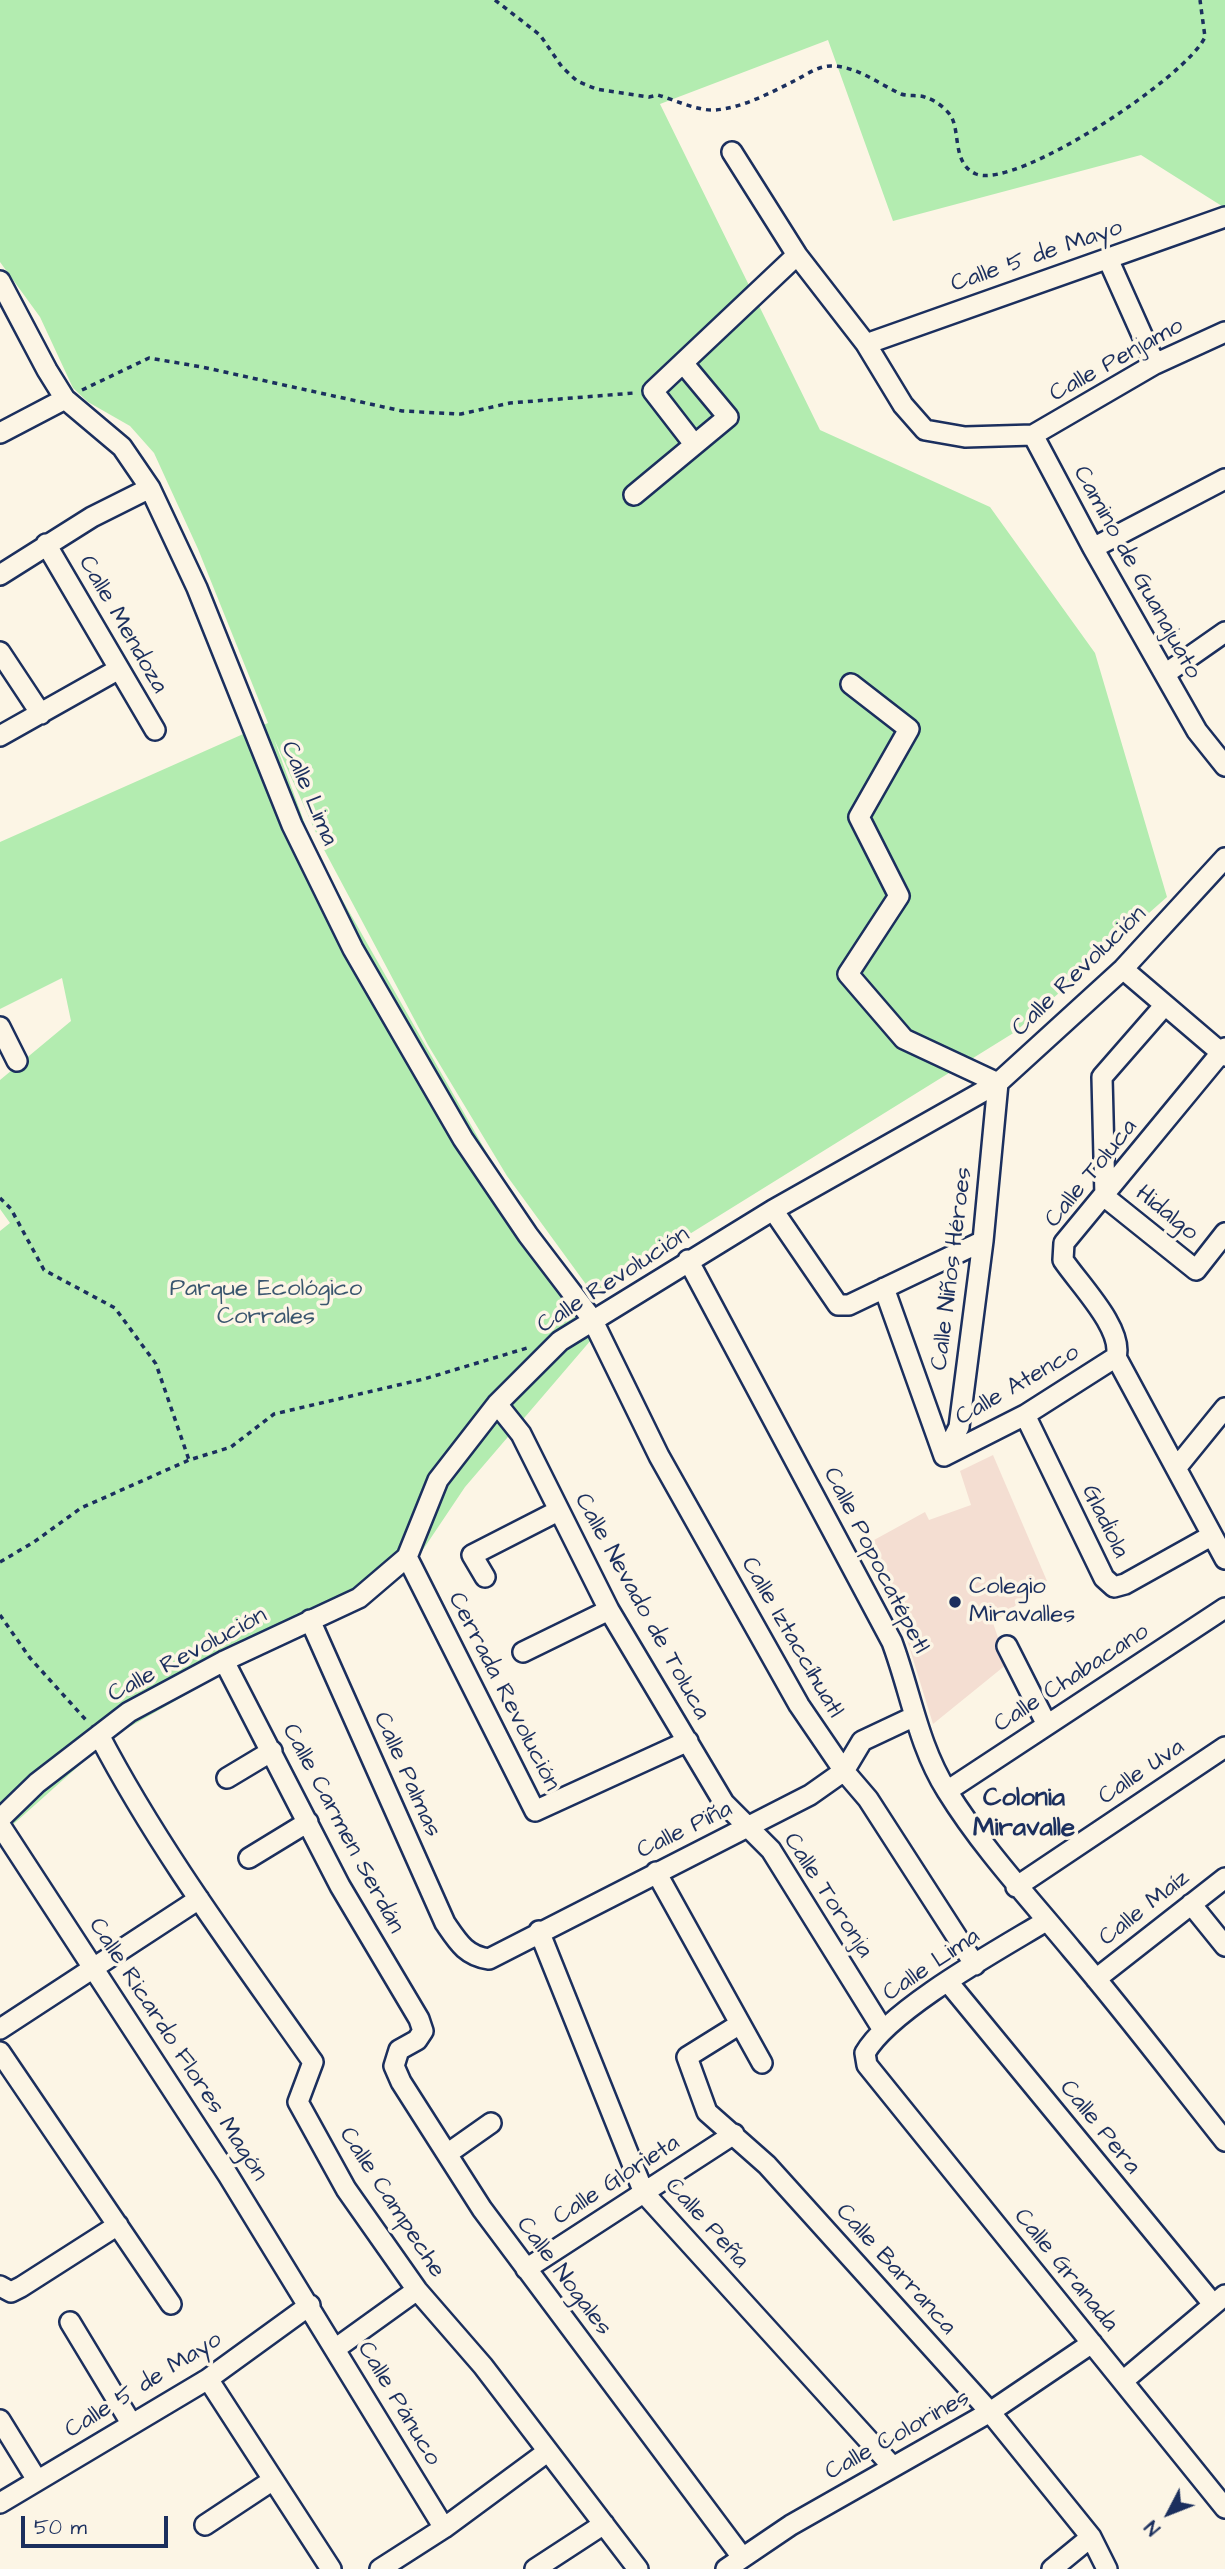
<!DOCTYPE html>
<meta charset="utf-8">
<style>
body{margin:0}
#map{position:relative;width:1225px;height:2569px;overflow:hidden;background:#fcf5e5;font-family:"Architects Daughter",sans-serif}
canvas{display:block}
.north{position:absolute;left:1134px;top:2478px;width:70px;height:70px;-webkit-text-stroke:5px #fcf5e5;paint-order:stroke;rotate:228deg;font-size:19px;font-weight:700;line-height:28px;text-align:center;color:#1b2f5e}
.north::after{content:'';display:block;margin:auto;width:24px;height:32px;background:#1b2f5e;clip-path:polygon(50% 0,100% 100%,50% 72%,0 100%)}
.scale{position:absolute;left:21px;top:2516px;width:147px;height:32px;box-sizing:border-box;border:4px solid #1b2f5e;border-top:0;padding-left:9px;font-size:21px;line-height:24px;white-space:nowrap;color:#1b2f5e;-webkit-text-stroke:5px #fcf5e5;paint-order:stroke}
</style>
<div id="map">
<canvas width="1225" height="2569"></canvas>
<div class="north">N</div>
<div class="scale">50 m</div>
</div>
<script>
const context = document.querySelector('canvas').getContext('2d');
context.lineJoin = 'round';
function paint(path, color) {
  context.fillStyle = color;
  context.fill(path, 'evenodd');
}
function strokePath(path, color, width, dash) {
  context.strokeStyle = color;
  context.lineWidth = width;
  context.lineCap = dash ? 'butt' : 'round';
  context.setLineDash(dash || []);
  context.stroke(path);
}
function write(font, color, halo, rows, align = 'center') {
  context.font = font + ' "Architects Daughter",sans-serif';
  context.lineWidth = 7;
  context.setLineDash([]);
  context.textBaseline = 'middle';
  context.strokeStyle = halo;
  context.fillStyle = color;
  for (const [text, x, y, turn = 0] of rows) {
    context.save();
    context.translate(x, y);
    context.rotate((+turn || 0) * Math.PI / 180);
    context.textAlign = isNaN(turn) ? turn : align;
    if (halo) context.strokeText(text, 0, 0);
    context.fillText(text, 0, 0);
    context.restore();
  }
}
paint(new Path2D(`
 M993 1455 1047 1581 993 1623 1007 1664 933 1724 908 1643 865 1545 925 1512 929 1520 971 1505 960 1471Z`), '#f4ded2');
paint(new Path2D(`
 M0 0H1225V208L1141 155 893 221 828 40 660 104 820 430 990 507 1095 653 1167 897 1015 1032 593 1294 507 1176 428 1045 321 844 274 739 315 852 524 1218 603 1326 465 1487 412 1566 110 1738 8 1829 0 1821V1231L10 1223 0 1209V1080L71 1021 62 978 0 1009V842L268 723 198 549 154 453 130 426 88 402 73 388 40 317 0 262Z`), '#b3ecb0');
const minor = new Path2D(`
 M732 152 797 255 866 344 903 405 925 430 965 437 1033 435 1155 364 1225 332
 M1108 259 1155 364
 M0 281 47 370 65 399 122 447 150 488 197 588 292 825 353 949 463 1139 528 1235 592 1319 659 1456 799 1705 844 1771 868 1799 975 1965
 M866 344 1225 217
 M0 433 65 399
 M1033 435 1093 548 1197 731 1225 766
 M694 444 653 391 797 255
 M634 495 728 417 683 363
 M46 544 155 730
 M1093 548 1225 479
 M0 575 92 517 150 488
 M0 652 41 714
 M1165 674 1225 632
 M851 684 909 729 859 817 899 896 848 974 904 1039 998 1083 983 1241 959 1427 944 1456
 M0 736 119 669
 M1123 969 1225 1056
 M0 1027 17 1061
 M1225 1048 1064 1243 1063 1260C1079 1284 1124 1329 1116 1357L1225 1559
 M1105 1197 1102 1077 1164 1006
 M1105 1197 1196 1270 1225 1233
 M773 1210 838 1305H849L983 1241
 M688 1260 892 1642C911 1693 918 1745 947 1791 983 1849 1029 1898 1072 1950 1125 2012 1174 2077 1225 2141
 M884 1288 944 1456
 M497 1404 521 1434 609 1610 724 1803 771 1850 883 2030
 M1025 1415 1104 1578 1114 1587 1125 1584 1211 1536
 M944 1456 1025 1415 1116 1357
 M1177 1467 1225 1408
 M407 1557 535 1811 688 1741
 M485 1577 472 1555 558 1511
 M310 1620 445 1923C458 1942 466 1956 489 1959L810 1795 844 1771 862 1741 913 1717
 M1007 1646 1047 1725
 M523 1652 609 1610
 M224 1661 340 1886 419 2019 423 2031 417 2040 399 2050 394 2066 401 2082 482 2209 742 2557
 M99 1735C159 1850 238 1955 313 2062L298 2102 346 2189 417 2290 483 2366 638 2569
 M227 1778 272 1751
 M947 1791 1225 1608
 M0 1819 37 1783 129 1712 224 1661 359 1598 407 1557 438 1480 497 1404 560 1341 773 1210 998 1083 1123 969 1225 858
 M0 1825 228 2175 444 2528
 M249 1858 308 1822
 M656 1872 762 2063
 M1016 1887 1225 1747
 M1191 1904 1225 1946
 M1046 1921C1000 1949 890 2009 865 2053L867 2065 1225 2508
 M539 1931 644 2193 892 2466
 M1096 1979 1225 1878
 M948 1982 1213 2304
 M740 2024 687 2057 707 2112 767 2165 990 2412 1091 2537 1107 2569
 M0 2029 199 1899
 M0 2052 171 2304
 M447 2154 491 2123
 M526 2269 734 2134
 M0 2286 11 2292 21 2287 118 2225
 M70 2322 131 2423
 M335 2349 417 2290
 M208 2379 331 2569
 M1123 2381 1225 2295
 M0 2420 37 2480
 M0 2503 208 2379 310 2305
 M205 2525 273 2480
 M380 2569 444 2528 547 2452
 M535 2569 604 2524
 M726 2569 791 2525 990 2412 1092 2343
 M1052 2569 1091 2537`);
strokePath(minor, '#1b2f5e', 24);
strokePath(new Path2D(`
 M495 0 540 35 562 67 577 81 596 89 649 97 658 95C675 100 697 111 715 110 742 108 770 93 794 81 806 75 819 65 833 66 858 67 879 84 901 94 910 97 919 94 927 98 935 100 948 110 952 118 960 135 953 164 976 174 1016 190 1187 77 1205 37L1200 0
 M82 390 149 358 202 367 402 411 461 414 510 403 634 393
 M0 1198 11 1209 44 1270 115 1308 156 1364 189 1460
 M0 1562 34 1542 81 1508 189 1460 231 1447 274 1414 424 1379 527 1348
 M0 1615 30 1658 86 1720`), '#1b2f5e', 3.5, [5, 5]);
strokePath(minor, '#fcf5e5', 19);
for (const [x, y, r, color] of [
 [955,1602,7,"#1b2f5e"]
]) {
  const dot = new Path2D();
  dot.arc(x, y, r, 0, 2 * Math.PI);
  context.fillStyle = color;
  context.fill(dot);
  strokePath(dot, '#fcf5e5', 2.5);
}
write('24px', '#1b2f5e', '#fcf5e5', [
 ["Calle 5 de Mayo",1037,257,-19],
 ["Calle Penjamo",1117,361,-29],
 ["Camino de Guanajuato",1136,573,61],
 ["Calle Mendoza",122,625,60],
 ["Calle Lima",308,794,67],
 ["Calle Revolución",1080,972,-44],
 ["Calle Toluca",1092,1174,-51],
 ["Hidalgo",1166,1214,39],
 ["Calle Niños Héroes",953,1269,-83],
 ["Calle Revolución",614,1281,-33],
 ["Calle Atenco",1018,1386,-30],
 ["Gladiola",1104,1522,64],
 ["Calle Popocatépetl",875,1561,63],
 ["Calle Nevado de Toluca",641,1607,61],
 ["Calle Iztaccíhuatl",791,1638,60],
 ["Calle Revolución",188,1656,-28],
 ["Calle Chabacano",1072,1679,-33],
 ["Cerrada Revolución",503,1692,63],
 ["Calle Uva",1142,1773,-34],
 ["Calle Palmas",406,1775,66],
 ["Calle Carmen Serdán",342,1829,62],
 ["Calle Piña",685,1831,-26],
 ["Calle Toronja",827,1896,57],
 ["Calle Maíz",1145,1909,-38],
 ["Calle Lima",932,1966,-34],
 ["Calle Ricardo Flores Magón",177,2050,57],
 ["Calle Pera",1099,2128,51],
 ["Calle Glorieta",617,2181,-33],
 ["Calle Campeche",391,2203,57],
 ["Calle Peña",706,2224,48],
 ["Calle Barranca",895,2270,48],
 ["Calle Granada",1065,2271,51],
 ["Calle Nogales",563,2277,53],
 ["Calle 5 de Mayo",144,2386,-32],
 ["Calle Pánuco",398,2404,59],
 ["Calle Colorines",898,2436,-29]
]);
write('24px', '#39556e', '#fcf5e5', [
 ["Parque Ecológico",266,1290],
 ["Corrales",266,1318]
]);
write('24px', '#1b2f5e', '#fcf5e5', [
 ["Colegio",969,1588],
 ["Miravalles",969,1616]
], 'left');
write('bold 26px', '#1b2f5e', '#fcf5e5', [
 ["Colonia",1024,1800],
 ["Miravalle",1024,1830]
]);
</script>
